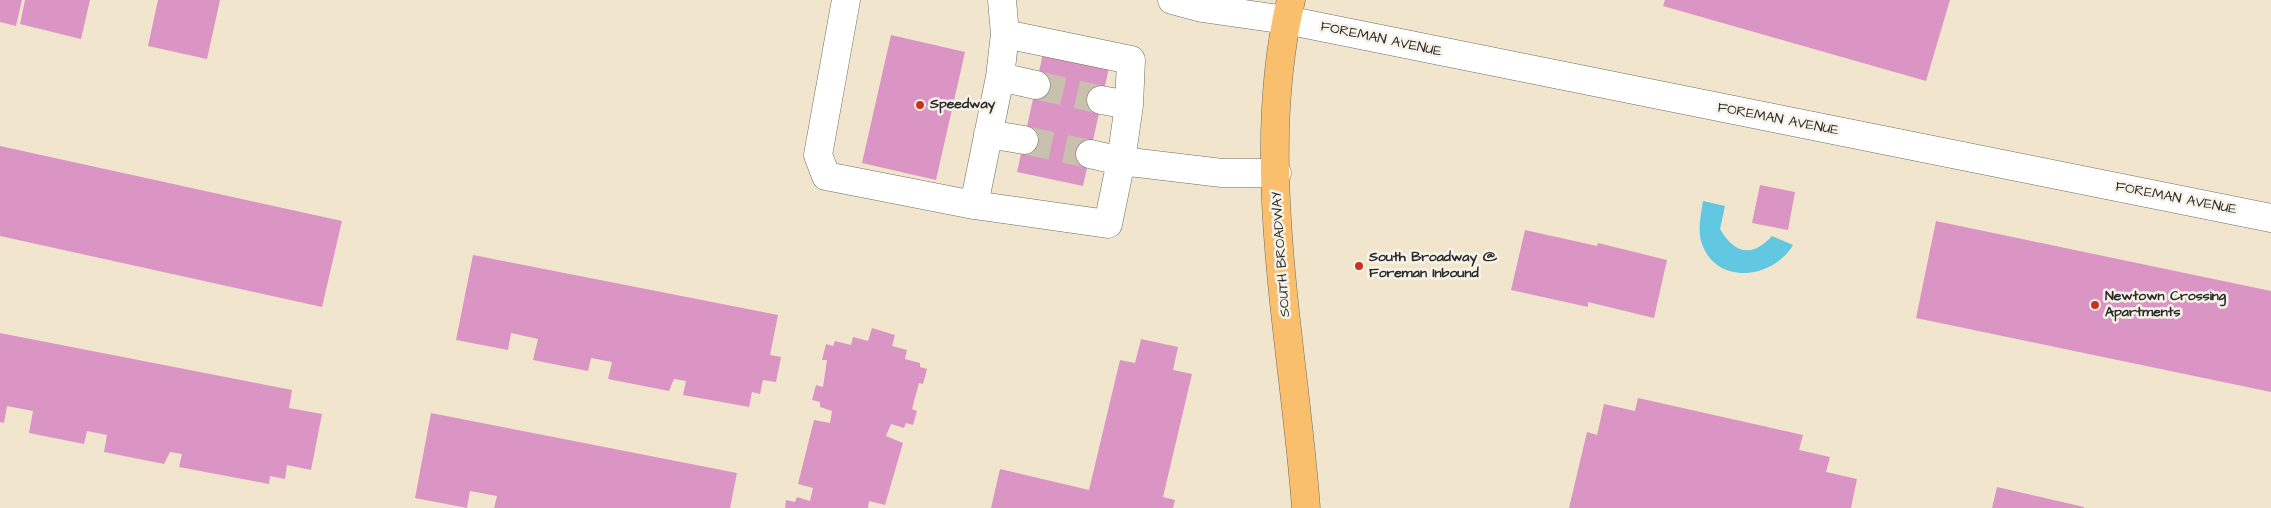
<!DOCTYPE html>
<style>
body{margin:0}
canvas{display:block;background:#f1e6cd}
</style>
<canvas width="2271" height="508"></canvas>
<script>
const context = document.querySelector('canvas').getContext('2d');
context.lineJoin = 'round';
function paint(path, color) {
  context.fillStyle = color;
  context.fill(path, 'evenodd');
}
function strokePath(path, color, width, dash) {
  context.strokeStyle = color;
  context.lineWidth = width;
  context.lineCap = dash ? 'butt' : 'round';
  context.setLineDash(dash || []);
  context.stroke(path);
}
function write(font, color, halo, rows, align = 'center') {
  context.font = font + ' "Architects Daughter",sans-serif';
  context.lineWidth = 5;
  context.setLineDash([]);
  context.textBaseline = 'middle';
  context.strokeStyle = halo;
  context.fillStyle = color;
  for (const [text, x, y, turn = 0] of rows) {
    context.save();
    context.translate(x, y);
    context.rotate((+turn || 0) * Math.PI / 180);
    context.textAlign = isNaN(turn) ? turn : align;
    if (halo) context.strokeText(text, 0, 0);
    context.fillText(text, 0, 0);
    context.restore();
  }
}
paint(new Path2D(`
 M1703 201 1725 206 1720 229C1735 254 1752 258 1772 236L1793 245C1773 279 1717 286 1702 244 1697 230 1701 215 1703 201Z`), '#62c7e0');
paint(new Path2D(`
 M0 0H22L16 26 0 22Z
 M25 0H90L81 39 20 24Z
 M158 0H220L207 59 148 46Z
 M1665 0H1950L1926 81 1663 6Z
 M891 35 965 52 936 180 862 163Z
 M1044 49 1110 63 1083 186 1017 172Z
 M0 146 342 221 322 307 0 236Z
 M1760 185 1795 192 1788 230 1752 223Z
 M1936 221 2271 291V392L1916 318Z
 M1525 230 1597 246 1598 243 1667 260 1654 318 1588 302V307L1511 290Z
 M473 255 778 315 770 355 781 357 776 382 763 380 760 394 752 392 749 407 683 395 686 381 674 379 669 391 608 379 612 362 591 358 588 371 533 360 538 339 511 333 508 350 456 340Z
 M872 328 895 335 892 346 907 350 905 359 920 363V367L927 369 923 384 919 383 912 409 917 411 913 425 906 423 904 428 891 424 886 436 903 443 885 505 869 501 868 508H785L786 500 795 502 797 497 810 501 813 488 798 484 814 420 830 423 832 411 820 407V402L812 400 816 385 823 387 827 360H822L826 344 833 346 835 341 851 345 853 337 868 341Z
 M0 333 292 390 289 408 322 414 311 470 287 465 285 479 270 476 269 484 179 467 182 454 170 452 164 464 104 452 107 435 87 431 84 444 29 433 33 411 7 406 4 423 0 422Z
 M1141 339 1178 347 1173 370 1192 374 1163 497 1175 500 1173 508H991L1000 469 1089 490 1120 360 1135 363Z
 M1638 398 1803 435 1799 450 1830 457 1826 472 1857 479 1851 508H1569L1587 432 1597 435 1604 404 1635 411Z
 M431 413 737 473 730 508H494L497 496 470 491 467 508 415 498Z
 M1997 487 2084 507V508H1992Z`), '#da95c5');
strokePath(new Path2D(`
 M1036 85 1101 100
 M1024 140 1090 154`), '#c9c1ad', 28, [28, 14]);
const minor = new Path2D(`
 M846 0 818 155 826 176 974 205 1108 224 1121 161 1222 173H1277
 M1172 0 1202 8 1286 20 2271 218
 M1005 34 1131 60 1129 105 1121 161 1090 154
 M1000 77 1036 85
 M1101 100 1129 105
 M988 134 1024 140
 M974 205 1000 77 1005 34 1002 0`);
const major = new Path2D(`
 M1291 0C1252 162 1294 344 1306 508`);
strokePath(minor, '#706c64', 29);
strokePath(major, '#706c64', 29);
strokePath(minor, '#fff', 28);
strokePath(major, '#f9bf6d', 28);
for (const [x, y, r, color] of [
 [920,105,5,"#c8321e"],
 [1359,266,5,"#c8321e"],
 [2095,305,5,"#c8321e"]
]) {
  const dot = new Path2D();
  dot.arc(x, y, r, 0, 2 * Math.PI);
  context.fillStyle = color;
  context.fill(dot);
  strokePath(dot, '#f7f3e8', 2);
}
write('14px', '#2b2b2b', '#f7f3e8', [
 ["FOREMAN AVENUE",1381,40,12],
 ["FOREMAN AVENUE",1778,120,11],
 ["FOREMAN AVENUE",2176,199,11],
 ["SOUTH BROADWAY",1282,254,-94]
]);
write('bold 14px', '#2b2b2b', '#f7f3e8', [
 ["Speedway",930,105],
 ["South Broadway @",1369,258],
 ["Foreman Inbound",1369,274],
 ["Newtown Crossing",2105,297],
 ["Apartments",2105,313]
], 'left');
</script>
